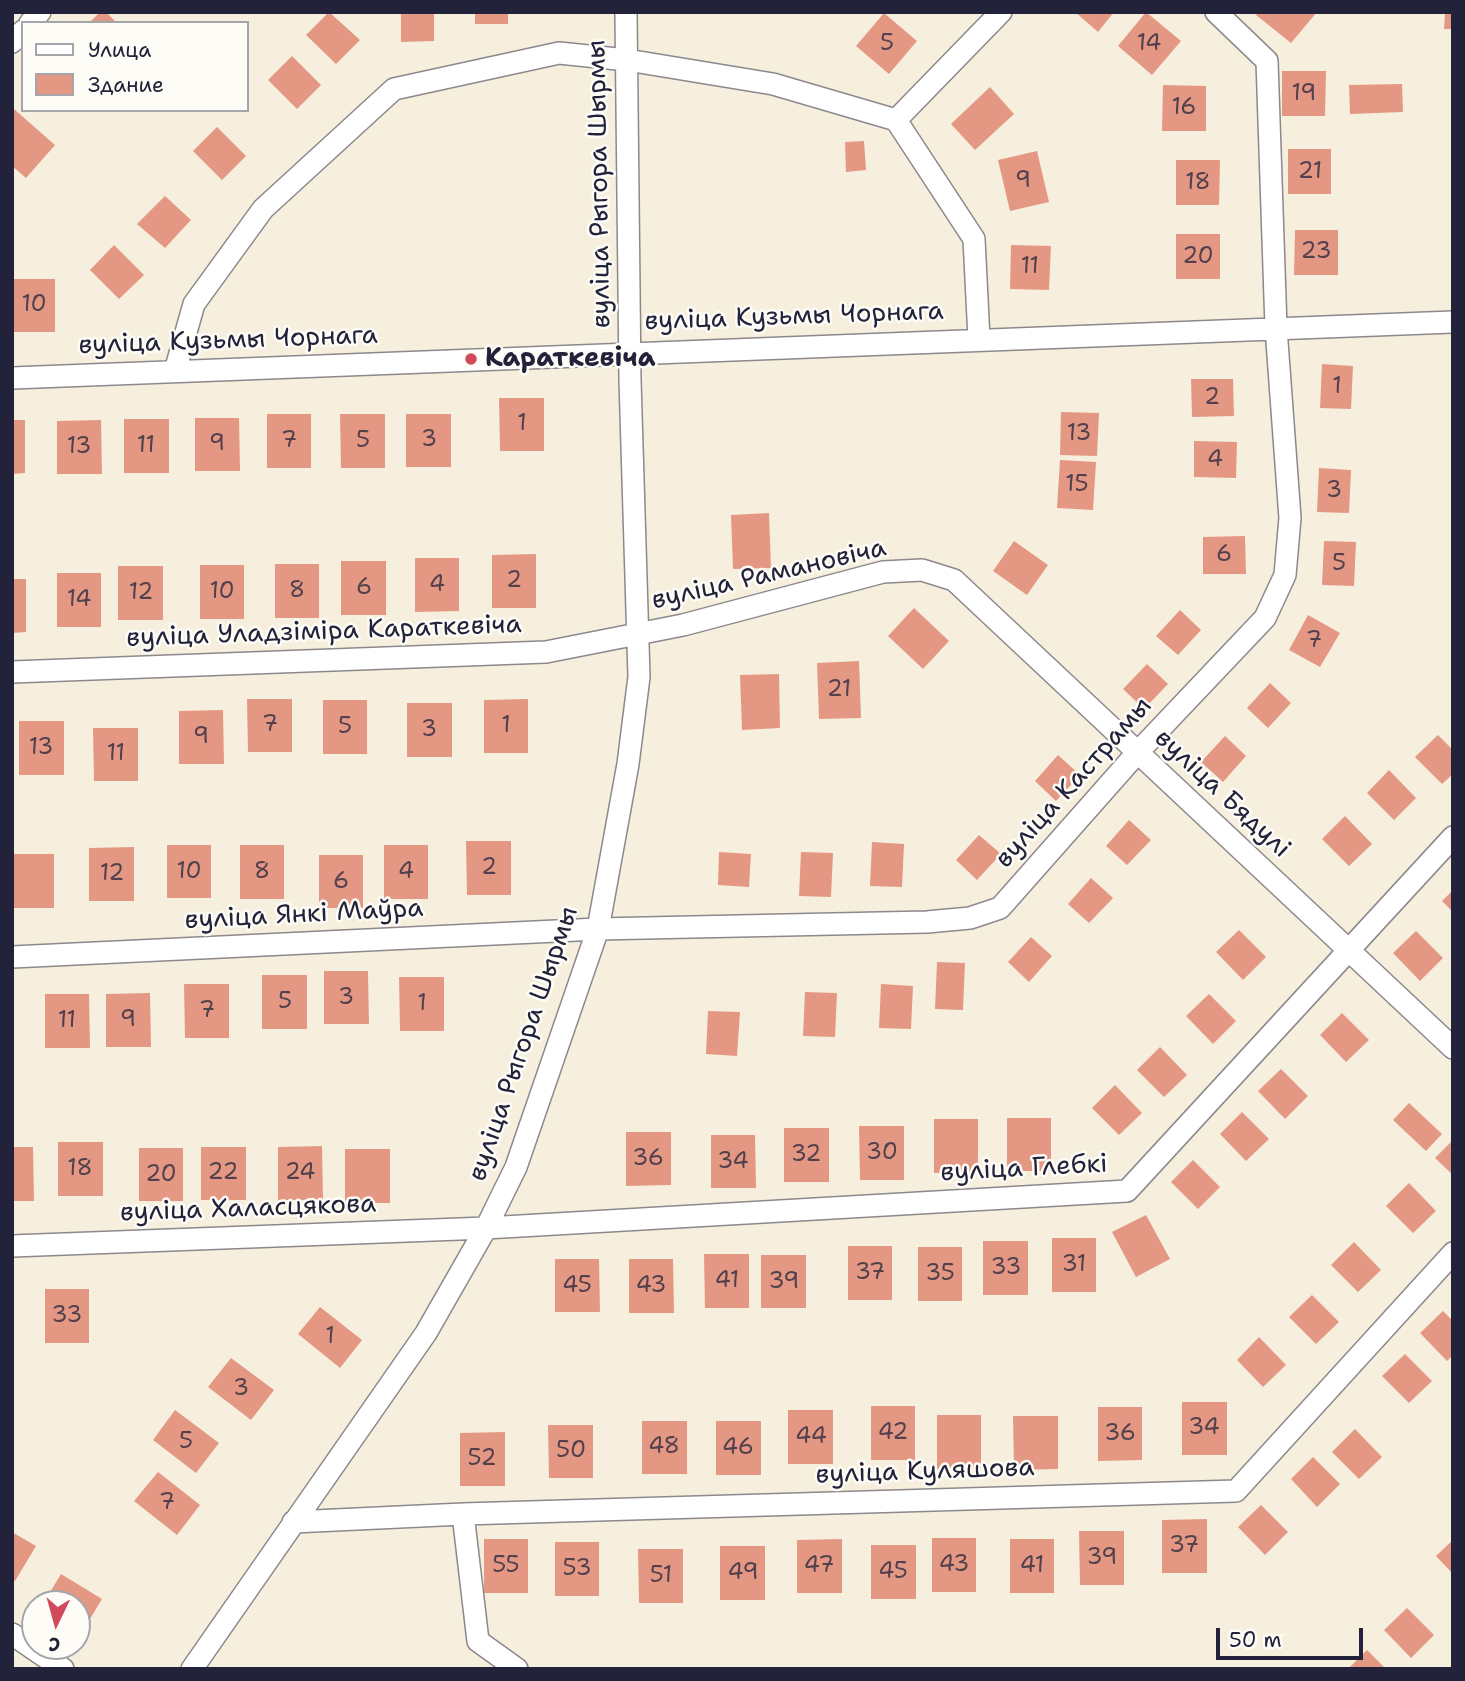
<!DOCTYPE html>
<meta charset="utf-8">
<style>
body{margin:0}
#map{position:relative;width:1465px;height:1681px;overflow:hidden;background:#f7efdd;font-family:"Shantell Sans",sans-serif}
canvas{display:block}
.frame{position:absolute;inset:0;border:14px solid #22223b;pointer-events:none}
.legend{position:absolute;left:21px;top:21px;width:228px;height:91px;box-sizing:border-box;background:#fdfcf7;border:2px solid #a5a5ac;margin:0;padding:9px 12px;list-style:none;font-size:21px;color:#22223b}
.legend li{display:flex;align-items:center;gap:14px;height:35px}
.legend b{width:35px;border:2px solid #a5a5ac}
.north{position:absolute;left:21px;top:1590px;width:70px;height:70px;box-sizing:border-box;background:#fdfcf7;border:2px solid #a5a5ac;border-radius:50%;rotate:185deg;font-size:19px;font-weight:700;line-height:28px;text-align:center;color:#22223b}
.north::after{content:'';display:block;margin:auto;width:24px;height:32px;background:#d1495b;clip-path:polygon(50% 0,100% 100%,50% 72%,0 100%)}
.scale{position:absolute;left:1216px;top:1628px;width:147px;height:32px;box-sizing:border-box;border:4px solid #22223b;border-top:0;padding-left:9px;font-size:21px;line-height:24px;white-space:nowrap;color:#22223b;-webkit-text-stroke:5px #fdfcf7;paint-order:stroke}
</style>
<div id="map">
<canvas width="1465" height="1681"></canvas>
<div class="frame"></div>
<ul class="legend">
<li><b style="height:9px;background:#fff"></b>Улица</li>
<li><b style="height:19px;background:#e49883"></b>Здание</li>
</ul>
<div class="north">С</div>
<div class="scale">50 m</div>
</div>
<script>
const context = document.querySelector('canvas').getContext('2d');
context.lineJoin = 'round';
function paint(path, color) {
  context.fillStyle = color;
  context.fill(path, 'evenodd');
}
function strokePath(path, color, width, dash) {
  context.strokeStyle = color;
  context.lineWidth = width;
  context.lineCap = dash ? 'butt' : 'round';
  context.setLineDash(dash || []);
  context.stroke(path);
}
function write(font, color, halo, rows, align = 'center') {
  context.font = font + ' "Shantell Sans",sans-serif';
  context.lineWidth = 5;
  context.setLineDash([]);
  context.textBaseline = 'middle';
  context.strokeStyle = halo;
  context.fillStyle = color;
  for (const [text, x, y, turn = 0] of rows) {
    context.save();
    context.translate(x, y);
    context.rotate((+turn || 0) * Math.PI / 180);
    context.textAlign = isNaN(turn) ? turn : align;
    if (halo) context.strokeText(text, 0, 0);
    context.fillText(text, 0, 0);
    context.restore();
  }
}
paint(new Path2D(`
 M100 12H106L117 23H89Z
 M329 12 360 40 336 64 306 35Z
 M401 12H434V41L401 42Z
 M475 12H508V24H475Z
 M1075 12H1114L1098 32Z
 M1146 12 1181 41 1152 75 1118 46Z
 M1258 12H1317L1291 43 1256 15Z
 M1445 12H1453V29H1444Z
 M884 13 917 41 889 74 856 46Z
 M292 56 321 85 297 109 268 80Z
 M1282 71H1326L1325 116H1282Z
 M1402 84 1403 112 1350 114 1349 85Z
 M1163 85 1206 86V131H1162Z
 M990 87 1014 114 975 150 951 124Z
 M14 109 55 145 26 178 12 166Z
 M217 127 246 156 222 180 193 151Z
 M864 141 866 170 846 172 845 142Z
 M1288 149H1331V194H1288Z
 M1037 151 1049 202 1010 211 998 160Z
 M1176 160H1220L1219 205H1176Z
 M165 196 191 220 165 248 137 224Z
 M1295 230H1338V275H1294Z
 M1176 234H1220V279H1176Z
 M114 245 144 275 119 299 90 270Z
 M1011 245 1051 246 1049 290 1010 289Z
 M12 279H55V332H12Z
 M1322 364 1353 366 1351 409 1320 408Z
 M1191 379H1233L1234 416 1192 417Z
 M499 398H544V451H500Z
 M1061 412 1099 413 1097 456 1060 455Z
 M267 414H311V468H267Z
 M340 414H385V468H341Z
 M406 414H451V467H406Z
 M195 418H239L240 471H195Z
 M124 419H169V473H124Z
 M12 420H25V473L12 474Z
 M101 420 102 474H57V421Z
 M1194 441 1237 442 1236 478 1194 477Z
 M1060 460 1096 462 1093 510 1057 508Z
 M1319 468 1351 470 1349 513 1317 512Z
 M769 513 771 568 733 569 731 515Z
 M1245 536 1246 574H1203V537Z
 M1014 541 1048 565 1027 595 993 571Z
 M1324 541 1356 542 1354 586 1322 585Z
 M536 554V608H492V555Z
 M415 558H459V611L415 612Z
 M341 561H386V615H341Z
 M275 564H319V618H275Z
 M200 565H244V619H200Z
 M118 566H163V620H118Z
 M57 573H101V627H57Z
 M12 579H26V632L12 633Z
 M914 608 949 641 923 669 888 636Z
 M1180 610 1201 630 1178 655 1156 636Z
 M1308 615 1340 633 1320 667 1289 650Z
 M859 661 861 718 819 719 817 663Z
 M1147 664 1168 684 1144 709 1123 689Z
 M779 674 780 728 742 730 740 675Z
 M1270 683 1291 703 1268 728 1247 708Z
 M247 699H292V752H248Z
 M528 699V753H484V700Z
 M323 700H367V754H323Z
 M407 703H452V757H407Z
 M223 710 224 764H179V711Z
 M19 721H64V775H19Z
 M93 728H138V781H94Z
 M1438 735 1453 750V774L1442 784 1415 757Z
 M1225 736 1246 756 1223 782 1201 762Z
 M1058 755 1080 775 1056 801 1035 781Z
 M1389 770 1416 798 1394 820 1367 793Z
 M1345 816 1372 844 1349 866 1322 839Z
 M1129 820 1151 840 1127 865 1106 846Z
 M979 835 1001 854 977 880 956 860Z
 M466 841H511V895H467Z
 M872 842 904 844 902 887 870 886Z
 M167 845H211V898H167Z
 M240 845H284V899H240Z
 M384 845H428V899H384Z
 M134 847V901H89V848Z
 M719 852 751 854 749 887 718 885Z
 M801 852 833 853 831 897 799 896Z
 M12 854H54V908H12Z
 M319 855H363V908H319Z
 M1091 878 1113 898 1089 923 1068 904Z
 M1453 890V912L1442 901Z
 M1239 930 1266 957 1243 980 1216 952Z
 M1416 931 1443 958 1420 981 1393 953Z
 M1031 937 1052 956 1029 982 1008 962Z
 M937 962 965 963 963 1010 935 1009Z
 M324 971H368L369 1024H324Z
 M262 975H307V1029H262Z
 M399 977H444V1031H400Z
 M184 984H229V1038H185Z
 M881 984 913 986 911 1029 879 1028Z
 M805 992 837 993 835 1037 803 1036Z
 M150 993 151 1047H106V994Z
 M45 994H89L90 1048H45Z
 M1209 994 1236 1021 1213 1044 1186 1016Z
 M708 1011 740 1012 737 1056 706 1054Z
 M1342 1013 1369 1040 1346 1062 1320 1035Z
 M1160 1047 1187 1075 1164 1097 1137 1070Z
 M1281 1069 1308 1096 1285 1119 1258 1091Z
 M1115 1085 1142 1113 1119 1135 1092 1108Z
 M1409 1103 1442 1134 1426 1151 1393 1120Z
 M1242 1112 1269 1139 1246 1161 1220 1134Z
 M1007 1118H1051V1171H1007Z
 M934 1119H978V1173H934Z
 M859 1126H904V1180H860Z
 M784 1128H829V1182H784Z
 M626 1132H671V1185L626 1186Z
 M711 1135H755L756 1188H711Z
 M1453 1140V1175L1435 1158Z
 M58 1142H103V1196H58Z
 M322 1146 323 1200H278V1147Z
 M12 1147H33L34 1201H12Z
 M201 1147H246V1200H201Z
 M139 1148H183V1201H139Z
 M345 1149H390V1203H345Z
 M1193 1160 1220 1187 1198 1209 1171 1182Z
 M1409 1183 1436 1211 1413 1233 1386 1206Z
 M1146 1215 1170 1259 1136 1277 1112 1232Z
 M1052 1238H1096V1292H1052Z
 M983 1241H1028V1295H983Z
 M1354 1242 1381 1270 1358 1292 1331 1265Z
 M848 1246H892V1300H848Z
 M918 1247H962V1301H918Z
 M704 1254H749V1308H705Z
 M761 1255H806V1308H761Z
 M555 1259H599L600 1312H555Z
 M629 1259H673L674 1313H629Z
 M45 1289H89V1343H45Z
 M1312 1295 1339 1322 1316 1344 1289 1317Z
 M320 1307 362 1340 340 1368 298 1334Z
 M1443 1311 1453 1321V1355L1447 1361 1420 1333Z
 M1259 1337 1286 1365 1263 1387 1237 1360Z
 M1405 1354 1432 1381 1409 1403 1382 1376Z
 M231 1358 274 1390 251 1420 208 1387Z
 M1182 1402H1227V1455H1182Z
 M871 1406H915V1460H871Z
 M1098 1407H1142V1460L1098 1461Z
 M175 1410 219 1443 196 1473 153 1440Z
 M788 1410H833V1464H788Z
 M937 1415H981V1469H937Z
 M1013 1416H1058V1469L1014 1470Z
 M642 1421H687V1474H642Z
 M716 1421H761V1475H716Z
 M548 1425H593V1478H549Z
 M1355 1429 1382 1457 1359 1479 1332 1452Z
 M505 1432V1486H460V1433Z
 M1313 1457 1340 1484 1317 1507 1291 1479Z
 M158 1472 200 1505 177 1535 134 1501Z
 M1261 1505 1288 1532 1265 1555 1238 1527Z
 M1207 1519V1573H1162V1520Z
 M1079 1531H1124V1585H1080Z
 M12 1532 36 1546 15 1581 12 1579Z
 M932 1538H976V1592H932Z
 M484 1539H528V1593H484Z
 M842 1539V1593H797V1540Z
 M1010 1539H1054V1593H1010Z
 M1453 1540V1574L1436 1556Z
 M555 1542H599V1596H555Z
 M871 1545H916V1599H871Z
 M720 1546H765V1600H720Z
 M638 1549H683V1603H639Z
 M61 1574 102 1599 81 1634 77 1631V1604H43Z
 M1407 1608 1434 1635 1411 1658 1384 1630Z
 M1367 1650 1386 1669H1348Z`), '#e49883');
const minor = new Path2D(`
 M30 23 40 12
 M12 42 23 31
 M896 120 1001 12
 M175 371 194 304 263 209 394 89 559 53 627 60 773 84 896 120 974 239 979 339
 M12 378 1453 322
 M12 672 546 652 683 625 883 572 922 570 954 580 1453 1048
 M12 957 598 929 927 922 970 918 1000 908 1137 753 1265 618 1285 575 1290 518 1276 328 1267 61 1216 12
 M12 1246 486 1228 1127 1191 1453 837
 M463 1514 478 1641 517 1669
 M293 1522 463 1514 1236 1491 1453 1253
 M12 1634 63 1669
 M192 1669 426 1333 486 1228 516 1167 598 929 628 764 639 677 630 380 626 12`);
strokePath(minor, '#8c888c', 24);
strokePath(minor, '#fff', 21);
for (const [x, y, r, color] of [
 [471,359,7,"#d1495b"]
]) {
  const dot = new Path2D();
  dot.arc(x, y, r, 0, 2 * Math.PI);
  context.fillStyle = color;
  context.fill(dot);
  strokePath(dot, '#fdfcf7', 2.5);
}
write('23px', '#52404d', null, [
 ["5",887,44],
 ["14",1149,44],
 ["19",1304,94],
 ["16",1184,108],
 ["21",1310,172],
 ["9",1023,181],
 ["18",1198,183],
 ["23",1316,252],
 ["20",1198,257],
 ["11",1030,267],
 ["10",34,305],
 ["1",1337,387],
 ["2",1212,398],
 ["1",522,424],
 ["13",1079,434],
 ["3",429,440],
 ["7",289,441],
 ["5",363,441],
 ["9",217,444],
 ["11",146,446],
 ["13",79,447],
 ["4",1215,460],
 ["15",1077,485],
 ["3",1334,491],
 ["6",1224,555],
 ["5",1339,564],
 ["2",514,581],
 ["4",437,585],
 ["6",364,588],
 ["8",297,591],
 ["10",222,592],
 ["12",141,593],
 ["14",79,600],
 ["7",1314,641],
 ["21",839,690],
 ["7",270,725],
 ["1",506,726],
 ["5",345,727],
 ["3",429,730],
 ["9",201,737],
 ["13",41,748],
 ["11",116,754],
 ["2",489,868],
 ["10",189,872],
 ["8",262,872],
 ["4",406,872],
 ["12",112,874],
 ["6",341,882],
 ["3",346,998],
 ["5",285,1002],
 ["1",422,1004],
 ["7",207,1011],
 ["9",128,1020],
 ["11",67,1021],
 ["30",882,1153],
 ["32",806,1155],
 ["36",648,1159],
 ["34",733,1162],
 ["18",80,1169],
 ["22",223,1173],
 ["24",300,1173],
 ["20",161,1175],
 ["31",1074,1265],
 ["33",1006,1268],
 ["37",870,1273],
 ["35",940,1274],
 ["41",727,1281],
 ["39",784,1282],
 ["45",577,1286],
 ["43",651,1286],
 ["33",67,1316],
 ["1",330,1337],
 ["3",241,1389],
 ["34",1204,1428],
 ["42",893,1433],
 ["36",1120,1434],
 ["44",811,1437],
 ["5",186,1442],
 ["48",664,1447],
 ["46",738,1448],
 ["50",571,1451],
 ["52",482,1459],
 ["7",167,1503],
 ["37",1184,1546],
 ["39",1102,1558],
 ["43",954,1565],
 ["55",506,1566],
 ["47",819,1566],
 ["41",1032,1566],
 ["53",577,1569],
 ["45",893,1572],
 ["49",743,1573],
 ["51",661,1576]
]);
write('26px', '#22223b', '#fdfcf7', [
 ["вуліца Рыгора Шырмы",600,184,-91],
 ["вуліца Кузьмы Чорнага",794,317,-2],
 ["вуліца Кузьмы Чорнага",228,341,-2],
 ["вуліца Рамановіча",769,575,-13],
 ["вуліца Уладзіміра Караткевіча",324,632,-2],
 ["вуліца Кастрамы",1074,783,-48],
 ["вуліца Бядулі",1222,794,43],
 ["вуліца Янкі Маўра",304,915,-3],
 ["вуліца Рыгора Шырмы",524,1044,-71],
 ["вуліца Глебкі",1024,1169,-3],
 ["вуліца Халасцякова",248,1209,-2],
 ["вуліца Куляшова",925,1472,-2]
]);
write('bold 26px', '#22223b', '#fdfcf7', [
 ["Караткевіча",485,359]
], 'left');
</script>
